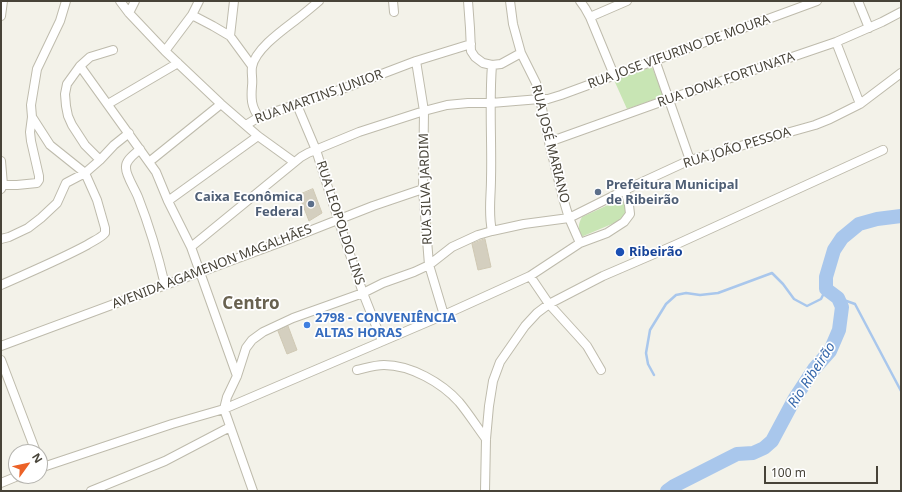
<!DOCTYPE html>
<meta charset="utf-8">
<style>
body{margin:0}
#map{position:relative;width:902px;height:492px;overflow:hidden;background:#f3f2e9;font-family:"Noto Sans",sans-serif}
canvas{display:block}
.frame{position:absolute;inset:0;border:2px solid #474338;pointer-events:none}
.north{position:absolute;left:8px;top:444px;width:40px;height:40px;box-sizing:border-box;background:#fff;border:1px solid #b5b4af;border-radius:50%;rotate:57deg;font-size:11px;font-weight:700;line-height:16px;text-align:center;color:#474338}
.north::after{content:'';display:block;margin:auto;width:14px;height:18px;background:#ec6227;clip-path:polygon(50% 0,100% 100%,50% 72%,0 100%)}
.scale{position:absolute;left:764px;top:466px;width:114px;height:18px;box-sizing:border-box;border:2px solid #474338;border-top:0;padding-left:5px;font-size:12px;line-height:14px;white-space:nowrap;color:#474338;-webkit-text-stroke:3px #fff;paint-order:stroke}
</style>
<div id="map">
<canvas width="902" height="492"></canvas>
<div class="frame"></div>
<div class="north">N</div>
<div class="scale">100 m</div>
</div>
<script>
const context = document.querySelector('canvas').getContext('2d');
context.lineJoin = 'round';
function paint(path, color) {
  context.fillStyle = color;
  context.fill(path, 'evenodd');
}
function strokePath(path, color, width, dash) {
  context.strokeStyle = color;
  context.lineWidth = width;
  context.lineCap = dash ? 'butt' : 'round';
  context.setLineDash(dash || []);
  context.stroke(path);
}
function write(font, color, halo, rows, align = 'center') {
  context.font = font + ' "Noto Sans",sans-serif';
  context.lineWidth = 3.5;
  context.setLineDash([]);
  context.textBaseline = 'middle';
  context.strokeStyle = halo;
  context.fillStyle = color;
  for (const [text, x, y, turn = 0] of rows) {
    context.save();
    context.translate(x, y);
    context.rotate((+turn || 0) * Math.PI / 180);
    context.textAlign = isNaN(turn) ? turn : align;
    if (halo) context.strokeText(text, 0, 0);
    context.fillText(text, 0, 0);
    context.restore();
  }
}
paint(new Path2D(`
 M652 67 664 96 627 109 614 80Z
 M621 199 624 203 626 213 624 218 619 221 581 237C578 229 578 224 582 217Z`), '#c8e5b4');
strokePath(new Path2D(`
 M838 298 855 304 901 391
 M654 375 648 364 646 353 650 330 666 304 676 295 686 293 700 295 718 293 772 273 783 284 794 299 807 306 821 299 826 289`), '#a9c7ec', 2.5);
strokePath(new Path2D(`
 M667 491 674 486 737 454 753 453 764 448 772 441 795 398 814 369 830 351 839 330 842 307 838 298 826 289V277L834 250 842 238 859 224 877 219 901 216`), '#a9c7ec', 14);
const building = new Path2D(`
 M313 189 322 213 309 221 299 195Z
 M485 239 491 267 478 270 472 244Z
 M288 326 297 350 287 354 278 331Z`);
paint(building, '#d4cfbf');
strokePath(building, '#cfc8b3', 1);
const minor = new Path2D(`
 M120 1 129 13 165 51 221 104 258 136 294 162
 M393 1 394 12
 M468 1 470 28 471 51 475 57 483 63 492 65 501 64 521 53
 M510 1 513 24 521 53 536 83 540 99 549 142 563 198 569 218 580 243
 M580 1 585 8 590 17 614 75
 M858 1 869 28
 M129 13 135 1
 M192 15 213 26 230 36 252 66
 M1 16 3 1
 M590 17 627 1
 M230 36 234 1
 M836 42 860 104
 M165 51 192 15 199 1
 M655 60 690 160
 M416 61 424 111 423 189 429 265 444 315
 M80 66 156 172 168 201 191 247 237 376
 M108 104 178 63
 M297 105 316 150 338 219 363 293 382 341
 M259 117C251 107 251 98 252 86 253 79 251 73 252 67 255 49 284 29 297 19 305 13 312 7 319 1
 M246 125 259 117 345 88 416 61 471 44
 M549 142 669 99 836 42 882 22 901 12
 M140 149C135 154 125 160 126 168 126 176 135 189 138 197 149 225 158 255 165 285
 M100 160 85 145 72 125 68 116 66 106 65 94 67 84 80 66 90 57 113 50
 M1 161 3 185 1 189
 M149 162 221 104
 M3 185H17L37 183 39 180V176L31 141 30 132 32 117
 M168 201 258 136
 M492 231C488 213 491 197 491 179 492 141 489 103 492 65
 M1 239 9 237 28 228 41 218 57 203 66 183 85 173 100 160 114 145 129 133
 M191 247 301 157 308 153 359 132 424 111 447 105 468 103H491L540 99H548L561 95 817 1
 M530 276 549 304 579 337 587 346 601 370
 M1 285C30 272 59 260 87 245 93 241 101 238 105 233V228L97 200 85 173 50 145 32 117 31 105 37 69 60 21 66 1
 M1 346 284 241 373 206 423 189
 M1 360 36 452
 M357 370C366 368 375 365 384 365 411 365 442 383 459 402 469 414 477 427 486 439
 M224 409 227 397 237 376 246 348 252 340 263 332 293 318 363 293 383 283 414 272 429 265 452 247 478 235 492 231 524 224 569 218 625 190 690 160 815 125 830 119 860 104 901 73
 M224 409 253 491
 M40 468 172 424 224 409 444 315 530 276 580 243 607 233 624 222 630 214 629 205 625 190
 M1 483 18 476
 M91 491 165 461 230 427
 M485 491 486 439 489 406 493 381 500 362 525 326 537 313 549 304 603 276 675 245 883 150`);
strokePath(minor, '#bebbac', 10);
strokePath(minor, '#fff', 8);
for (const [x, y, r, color] of [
 [598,192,4,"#5c6f8a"],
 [311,204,4,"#5c6f8a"],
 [620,252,5,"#1a4fb4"],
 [307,325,4,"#3f7fe0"]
]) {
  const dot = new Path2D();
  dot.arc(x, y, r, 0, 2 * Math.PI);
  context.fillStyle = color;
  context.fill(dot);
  strokePath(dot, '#fff', 1.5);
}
write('13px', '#474338', '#fff', [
 ["RUA JOSE VIFURINO DE MOURA",679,52,-20],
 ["RUA DONA FORTUNATA",726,80,-19],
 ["RUA MARTINS JUNIOR",319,97,-20],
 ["RUA JOSÉ MARIANO",550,144,76],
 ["RUA JOÃO PESSOA",737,148,-17],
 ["RUA SILVA JARDIM",426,189,-92],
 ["RUA LEOPOLDO LINS",340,223,72],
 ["AVENIDA AGAMENON MAGALHÃES",212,267,-21]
]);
write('bold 13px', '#4e5e75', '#fff', [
 ["Prefeitura Municipal",606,185],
 ["de Ribeirão",606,200],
 ["Caixa Econômica",303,197,"right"],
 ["Federal",303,212,"right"]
], 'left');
write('bold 13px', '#164399', '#fff', [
 ["Ribeirão",629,252]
], 'left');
write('bold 13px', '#366cbe', '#fff', [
 ["2798 - CONVENIÊNCIA",315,318],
 ["ALTAS HORAS",315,333]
], 'left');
write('italic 14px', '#3769ac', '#fff', [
 ["Rio Ribeirão",812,375,-57]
]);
write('bold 17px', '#696250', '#fff', [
 ["Centro",251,304]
]);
</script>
